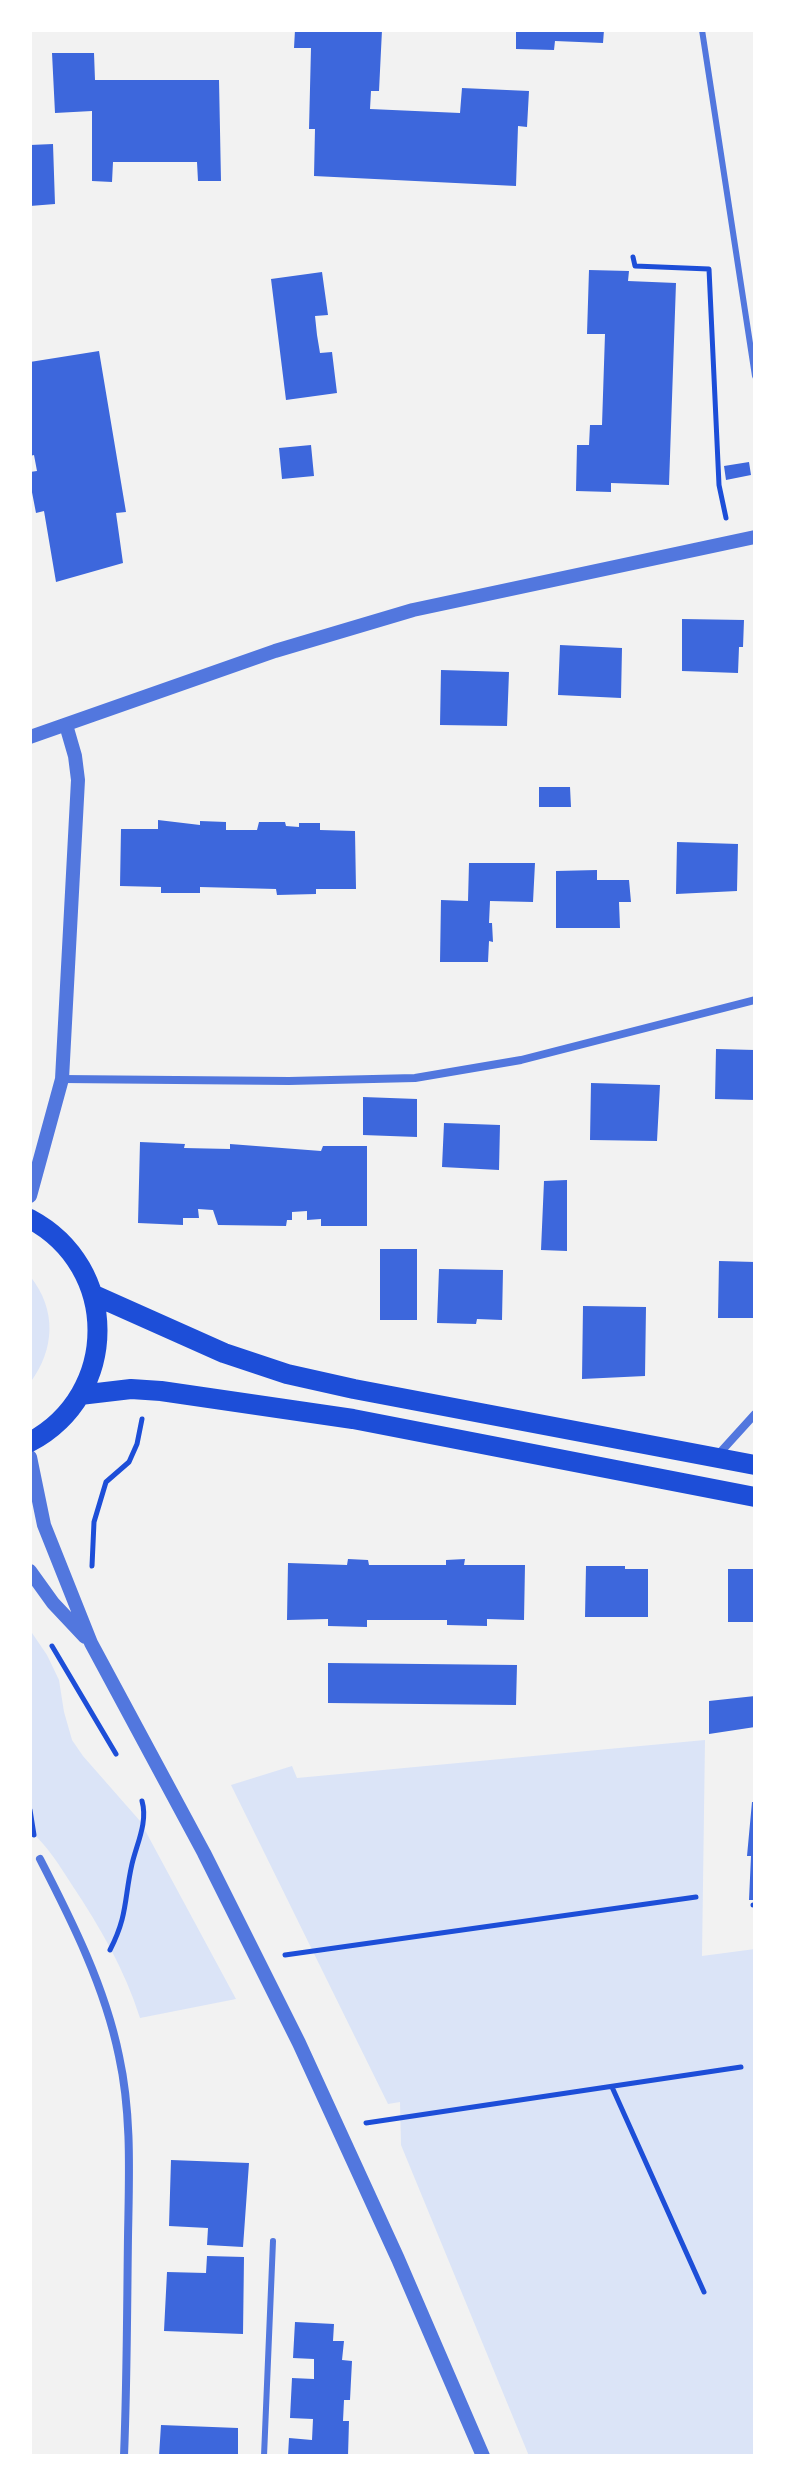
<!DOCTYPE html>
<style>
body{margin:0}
#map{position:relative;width:785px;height:2486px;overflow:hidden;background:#f2f2f2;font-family:"Public Sans",sans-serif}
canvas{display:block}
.frame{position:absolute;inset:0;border:32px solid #fff;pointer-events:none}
</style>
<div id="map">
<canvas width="785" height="2486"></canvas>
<div class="frame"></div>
</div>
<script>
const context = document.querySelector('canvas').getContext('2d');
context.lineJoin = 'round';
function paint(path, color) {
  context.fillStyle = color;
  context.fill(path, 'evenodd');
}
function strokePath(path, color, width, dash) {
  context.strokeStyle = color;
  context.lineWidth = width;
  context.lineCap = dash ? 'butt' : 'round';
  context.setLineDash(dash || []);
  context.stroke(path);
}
paint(new Path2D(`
 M30 1276C57 1310 55 1349 30 1383Z
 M30 1630 47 1655 59 1680 64 1712 72 1740 83 1756 140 1821 236 1999 140 2018C125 1970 100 1927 72 1885 59 1865 48 1846 30 1831Z
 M705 1740 702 1956 755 1949V2456H529L401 2145 400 2102 388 2104 231 1785 292 1766 297 1778Z`), '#dbe4f7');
paint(new Path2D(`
 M295 30H382L379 91H371L370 109 460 113 462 88 529 91 527 127 518 126 516 186 314 176 315 129H309L311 48H294Z
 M516 30H604L603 43 555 41 554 50 516 49Z
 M52 53H94L95 80H219L221 181H198L197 162H113L112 182 92 181V111L55 113Z
 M53 144 55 204 30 206V145Z
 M589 270 629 271 628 281 676 283 669 485 611 483V492L576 491 577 445H589L590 425H602L605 334H587Z
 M322 272 328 315 315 316 317 335 320 353 332 352 337 393 286 400 271 279Z
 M99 351 126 512 116 513 123 563 56 582 44 511 36 513 30 482V472L37 471 34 455 30 456V362Z
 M311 445 314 476 282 479 279 448Z
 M749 462 751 475 726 480 724 466Z
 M682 619 744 620 743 647H739L738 673 682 671Z
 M560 645 622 648 621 698 558 695Z
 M441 670 509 672 507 726 440 725Z
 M539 787H570L571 807H539Z
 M158 820 200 825V821L226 822V830H257L259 822H285L286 826 299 827V823H320V830L355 831 356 889H316V894L277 895 276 889 200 887V893H161V887L120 886 121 829H158Z
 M677 842 738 844 737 891 676 894Z
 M469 863H535L533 902 490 901 489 923H492L493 942 489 941 488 962H440L441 900 468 901Z
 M597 870V880H629L631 902H619L620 928H556V871Z
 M716 1049 755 1050V1100L715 1099Z
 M591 1083 660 1085 657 1141 590 1140Z
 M363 1097 417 1099V1137L363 1135Z
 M444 1123 500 1125 499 1170 442 1167Z
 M140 1142 185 1144 184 1148 230 1149V1144L321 1151 323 1146H367V1226H321V1219L307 1220V1211L292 1212V1220H287L286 1226 218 1225 213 1210 198 1209 199 1218H183V1225L138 1223Z
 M567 1180V1251L541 1250 544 1181Z
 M380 1249H417V1320H380Z
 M719 1261 755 1262V1318H718Z
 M439 1269 503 1270 502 1320 477 1319 476 1324 437 1323Z
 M583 1306 646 1307 645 1376 582 1379Z
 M348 1559 368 1560 369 1565H446V1560L465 1559 464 1565H525L524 1620 487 1619V1626L447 1625V1620H367V1627L328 1626V1619L287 1620 288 1563 347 1565Z
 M586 1566H625V1569H648V1617H585Z
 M728 1569H755V1622H728Z
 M328 1663 517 1665 516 1705 328 1703Z
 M755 1696V1727L709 1734V1701Z
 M752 1802H755V1900H749L751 1856H747Z
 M171 2160 249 2163 243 2247 207 2245 208 2228 169 2226Z
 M207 2256 244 2257 243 2334 164 2331 167 2272 206 2273Z
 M295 2322 334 2324 333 2341H344L342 2360 352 2361 350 2400H344L343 2421H349L348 2456H288L289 2438 312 2440 313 2419 290 2418 292 2378 314 2379V2359L293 2358Z
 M161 2425 238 2428V2456H159Z`), '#3d67dc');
strokePath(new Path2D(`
 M633 257 635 266 709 269 719 485 726 518
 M92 1566 94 1522 106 1482 129 1462 137 1444 142 1419
 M52 1646 116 1754
 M30 1810 34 1835
 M753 1905H755
 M110 1950C128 1915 124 1899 132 1864 137 1843 148 1822 142 1801
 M285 1955 696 1897
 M612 2087 704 2292
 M366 2123 741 2067`), '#1d4ed8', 5);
strokePath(new Path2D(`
 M702 30 755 376
 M264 2456 273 2241`), '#5277de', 6);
strokePath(new Path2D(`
 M62 1079 289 1081 415 1078 521 1060 755 1000
 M716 1457 755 1414
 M40 1859C72 1921 105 1987 119 2056 132 2115 129 2177 128 2237 127 2310 127 2383 124 2456`), '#5277de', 8);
strokePath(new Path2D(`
 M30 737 275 651 413 610 755 537
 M30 1196 62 1079 78 780 75 756 66 725
 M30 1457 44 1525 91 1643 204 1853 299 2043 398 2259 483 2456
 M30 1571 53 1603 85 1637`), '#5277de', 14);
strokePath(new Path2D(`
 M30 1219C120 1267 120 1394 30 1442
 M94 1295 224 1353 287 1374 354 1389 755 1465
 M80 1395 131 1389 161 1391 353 1419 755 1497`), '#1d4ed8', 20);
</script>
